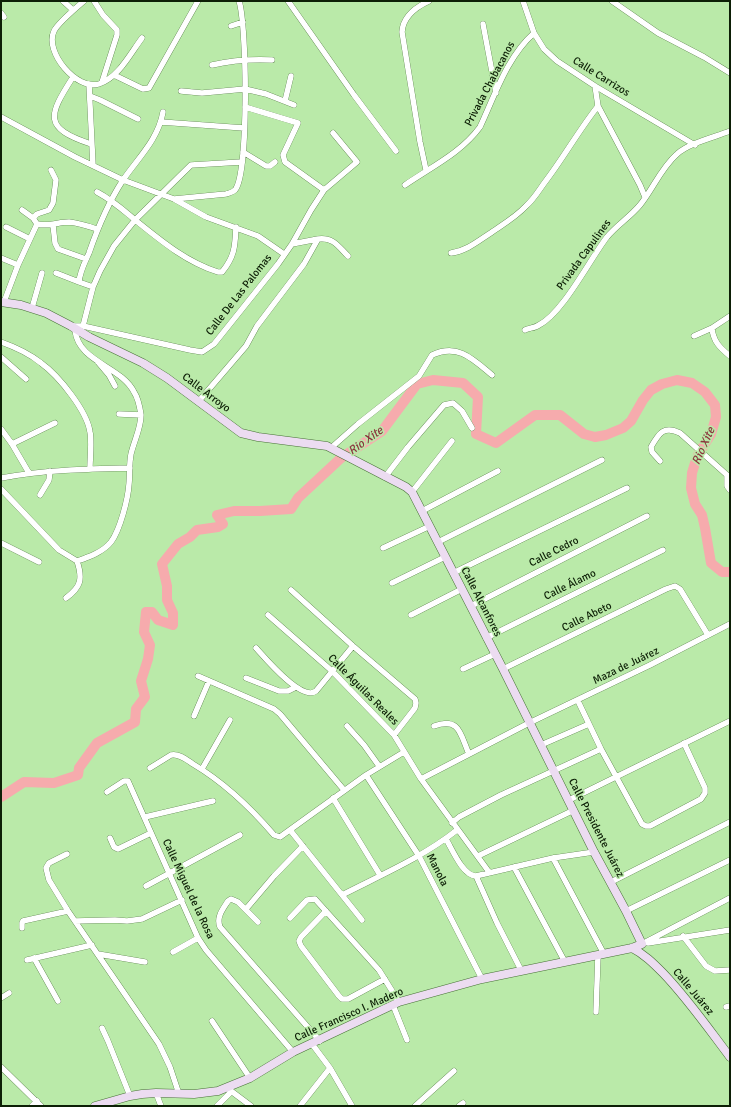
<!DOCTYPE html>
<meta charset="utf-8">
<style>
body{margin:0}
#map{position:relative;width:731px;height:1107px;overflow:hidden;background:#baeaa9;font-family:Signika,sans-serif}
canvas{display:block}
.frame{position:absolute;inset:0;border:2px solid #0d1f06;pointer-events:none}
</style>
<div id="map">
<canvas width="731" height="1107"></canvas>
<div class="frame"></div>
</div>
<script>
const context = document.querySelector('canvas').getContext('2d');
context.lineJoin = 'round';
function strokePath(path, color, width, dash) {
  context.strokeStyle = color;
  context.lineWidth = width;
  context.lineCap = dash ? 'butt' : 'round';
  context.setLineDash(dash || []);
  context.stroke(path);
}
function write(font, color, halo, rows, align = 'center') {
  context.font = font + ' Signika,sans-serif';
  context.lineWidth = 3;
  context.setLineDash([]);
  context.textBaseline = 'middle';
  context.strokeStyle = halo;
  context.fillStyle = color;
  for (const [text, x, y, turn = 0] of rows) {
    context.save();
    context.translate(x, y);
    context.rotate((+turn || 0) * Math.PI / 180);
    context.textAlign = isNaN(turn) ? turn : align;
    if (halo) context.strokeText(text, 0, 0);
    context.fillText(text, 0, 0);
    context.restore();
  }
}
strokePath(new Path2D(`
 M1 797 24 782 54 783 78 775 79 768 97 743 135 722 136 709 145 697 141 681 148 659 150 645 144 632 146 612H152L158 620 173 625V613L167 600V586L162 564 178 544 190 537 197 530 218 527 223 524 217 515 234 511H260L291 509 298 498 341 458 382 431 417 384 433 380 463 383 478 397 476 434 496 443 535 415H560L584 434 595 437 606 435 623 428 631 421 643 400 651 390 662 384 677 380 692 383 705 392 715 405 716 417 711 434 699 453 695 463 692 473 691 488 695 504 702 515 705 528 711 563 722 572H730`), '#f6abad', 10);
const street = new Path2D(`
 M63 1 73 10
 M84 1C77 7 58 23 54 31 44 52 77 91 99 84 119 77 130 54 142 38
 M94 1 103 15 117 30V35L102 82
 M288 1 354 95 396 151
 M523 1 534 33 544 49 557 61 595 86 695 145
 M612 1 658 33 704 57 730 73
 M1 13 4 17
 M483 24 496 93
 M231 26 243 22
 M212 65C233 60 250 59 272 60
 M114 75 143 89 149 88 198 1
 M73 77C48 116 43 128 91 144
 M89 84 93 165
 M181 91 202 93 245 89 266 94 294 105
 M90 96 100 100 138 119
 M285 101 291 76
 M598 106 640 185 645 197
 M245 107 298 123 283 155 285 162 324 190
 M1 117 75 157 123 180 174 199 206 217 258 236 284 254
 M161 122 244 128
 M243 152 266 166H270L275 162
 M426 170 420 142 402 32C403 16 416 7 429 1
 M405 185C431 167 461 153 480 127 495 95 507 57 534 33
 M97 192C112 200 122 209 134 219 160 240 186 262 218 272H222C235 256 235 246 236 227
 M174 199 226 194C229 193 232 193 235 190 249 174 247 25 239 1
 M22 210 33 218 37 224C49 227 58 222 69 222 78 223 88 226 97 229
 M33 218 37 214 49 210 53 203 56 180 51 170
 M53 225 55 243 58 249 86 259
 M6 227 30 239
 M318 239C333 237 338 246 348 256
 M451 253C466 251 477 242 489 234 502 225 516 217 526 206 534 199 539 190 545 182 564 157 579 130 598 106L595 86
 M1 258 18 265
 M56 273 79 282
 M93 287 79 282C80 271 85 262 89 253 98 227 108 203 123 180 138 158 158 140 163 112
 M4 302 18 265 37 224
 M32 308 42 273
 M71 326H83L190 350 202 352 214 344 278 264 292 244 311 210 324 190 357 162 333 133
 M83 326 93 287 100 271 114 246 135 220 191 165 242 162
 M712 328C713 341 720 348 730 356
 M525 330C529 328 535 328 539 325 563 313 590 259 607 237 617 225 630 217 640 205 653 189 661 168 677 154 689 143 715 137 730 131
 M694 336 712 328 730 316
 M1 342C15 347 30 354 41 363 59 376 87 411 90 432 92 442 90 458 90 468
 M1 357 26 379
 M98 362 109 375 115 386
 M198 402 246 346 257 326 304 264 318 239 292 244
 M119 414 141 415
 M1 429 12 444 29 473
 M12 444 55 423
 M332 447 358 424 419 376 432 355C458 343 473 359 492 375
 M660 461 652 452 651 447C659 433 664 425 680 433L727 475V486L730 490
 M385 477 408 447 444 405 453 403 462 411 472 428
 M1 478C44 470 86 469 130 468
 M1 489 59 550 77 561
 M412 492 452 441
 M40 495 49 480 50 471
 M422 511 498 471
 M438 542 602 460
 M1 543 39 562
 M383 548 430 526
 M453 573 627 488
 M392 583 445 557
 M291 590 353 646 415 699 416 703 415 708 394 735
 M66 598C81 587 83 579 77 561 89 557 103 552 111 542 120 530 128 499 129 484 130 474 129 464 131 454 134 441 141 428 141 415 140 408 138 398 134 392 121 366 78 362 75 330
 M471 606 647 516
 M268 615 332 671 394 735 421 779 489 872
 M411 615 462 589
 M486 638 663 550
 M256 648C265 658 302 702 316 691L353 646
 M463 669 495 654
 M503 669 666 589 675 586 680 589 708 635
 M198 676 274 709 280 714 344 790
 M246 678 279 691H288L296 687
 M578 701 601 749 642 824 646 826H650L701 799 705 793V788L684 743
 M194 716 209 681
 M347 726 364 745 379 766
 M434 726C460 717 460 734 469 754
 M541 745 589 724
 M150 768 171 755C179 753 187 760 193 764 225 783 250 807 274 835L280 837 366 775 404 752
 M202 769 230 720
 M366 775 419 856 482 979
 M421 779 529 723 650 665 730 624
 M107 792 124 781H128L198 938 206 950 293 1052
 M333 798 380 875
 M569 800 730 721
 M145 817 213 801
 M452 823 459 817 501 795 601 749
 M290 830 362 920
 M110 838 114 847 118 849 151 833
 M446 839C452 849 463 876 476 876L497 923 521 970
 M67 854 49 863 46 868 49 880 68 911 159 1044 170 1067 179 1094
 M478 856 574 810
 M553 858 604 954
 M514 867 565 962
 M476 876 553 858 594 852
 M611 882 730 822
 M146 886 240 835
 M342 895C381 875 423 857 457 830
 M246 909 274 876 303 846
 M326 911 301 937 299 941 301 946 339 996 342 999H348L385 979
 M626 911 730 860
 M290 918 307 900 315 899 379 970 399 1002
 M75 921 115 920 127 921 142 919 182 900
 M258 922 238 902 231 899 228 901C223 909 216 917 220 927L320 1041
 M22 928V923L23 921 68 911
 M683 936 706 966 715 971 730 970
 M648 943 730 930
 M642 944 730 898
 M173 952 198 938
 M98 954 145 962
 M34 958 58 1001
 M27 960 92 945
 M1 998 9 993
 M393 1005 407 1040
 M726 1007 730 1006
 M596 1012 598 955
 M212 1021 250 1078
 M102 1028 108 1041 130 1096
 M312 1044 330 1068 352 1106
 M1 1067 41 1106
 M227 1088 251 1106
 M156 1093 161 1106
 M32 1106 37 1101
 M217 1106 231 1092
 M300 1106 330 1068
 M415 1106 454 1071
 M459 1106 463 1103`);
const secondary = new Path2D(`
 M1 302 21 305 46 313 71 326 89 337 143 363 167 378 241 433 258 437 327 446 406 487 412 492 503 669 594 852 626 911 642 944 632 948 482 979 399 1002 293 1052 250 1078 218 1091 194 1094 156 1093 142 1094 130 1096 95 1106
 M632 948C644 954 653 963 663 973 688 999 708 1028 730 1057`);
strokePath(street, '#467035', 6);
strokePath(secondary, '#467035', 9);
strokePath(street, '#fff', 5.5);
strokePath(secondary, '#ecdcf1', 8);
write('11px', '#0d1f06', '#baeaa9', [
 ["Calle Carrizos",601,77,32],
 ["Privada Chabacanos",490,84,-62],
 ["Privada Capulines",584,255,-54],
 ["Calle De Las Palomas",239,295,-52],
 ["Calle Arroyo",206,393,37],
 ["Calle Cedro",554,552,-27],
 ["Calle Álamo",570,585,-26],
 ["Calle Alcanfores",481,602,63],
 ["Calle Abeto",587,617,-26],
 ["Maza de Juárez",626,666,-26],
 ["Calle Águilas Reales",363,690,45],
 ["Calle Presidente Juárez",596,828,63],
 ["Manola",437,870,63],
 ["Calle Miguel de la Rosa",188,889,65],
 ["Calle Juárez",693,992,50],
 ["Calle Francisco I. Madero",349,1015,-24]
]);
write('italic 12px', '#8b353d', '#baeaa9', [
 ["Rio Xite",366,441,-36],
 ["Rio Xite",704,446,-66]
]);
</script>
